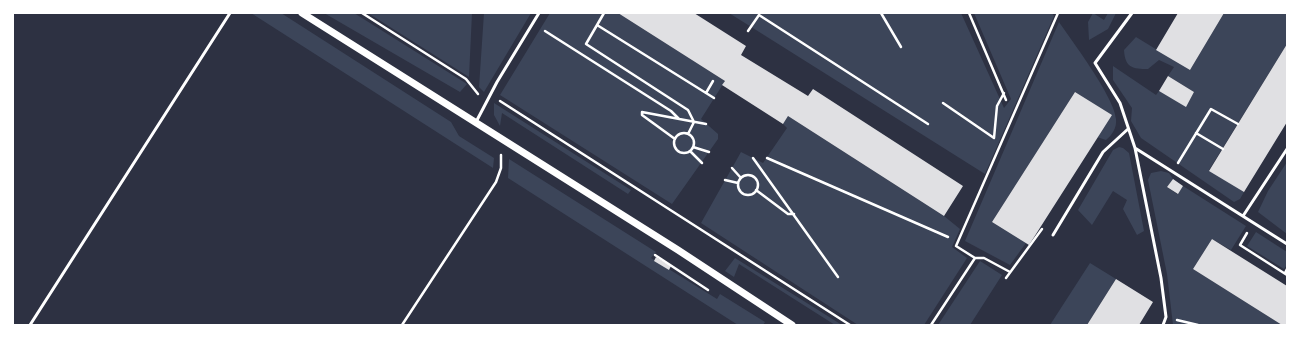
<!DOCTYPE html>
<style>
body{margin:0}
#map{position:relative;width:1300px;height:338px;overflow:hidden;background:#2d3142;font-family:Montserrat,sans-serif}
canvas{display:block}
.frame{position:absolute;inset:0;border:14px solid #fff;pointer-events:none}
</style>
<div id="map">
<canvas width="1300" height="338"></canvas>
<div class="frame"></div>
</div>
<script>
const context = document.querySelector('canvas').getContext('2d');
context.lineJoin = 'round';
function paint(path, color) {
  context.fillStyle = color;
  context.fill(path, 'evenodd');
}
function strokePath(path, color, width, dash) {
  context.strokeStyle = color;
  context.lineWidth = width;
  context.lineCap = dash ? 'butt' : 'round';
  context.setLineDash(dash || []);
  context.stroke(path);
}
paint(new Path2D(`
 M251 13H281L451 122 459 136 494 158 493 168Z
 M324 13H354L467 84 460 92Z
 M368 13H472L469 77Z
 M484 13H531L484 92 479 87Z
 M550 13H618L725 81 701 119 718 134V139L672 204 500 95Z
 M729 13H961L1004 108 1011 99 974 13H1052L1054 16 985 174Z
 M1093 13 1104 20 1108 13H1116L1108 29 1089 40 1088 22Z
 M1224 13H1287V44L1209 170 1244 192 1240 199 1234 202 1141 138 1131 121 1132 108 1113 80V66L1156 95 1159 91 1186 106 1194 92 1168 76 1174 67 1159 60 1148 69C1133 69 1125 68 1124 50L1136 37 1190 70Z
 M1059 22C1072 41 1115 98 1116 119 1117 128 1112 135 1106 140L1097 137 1111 115 1075 92 992 222 1026 243 1010 265 965 241Z
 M494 103 631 190 628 194 502 113 500 126 494 115Z
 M788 116 944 216 960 229 952 247 967 258 924 325H858L701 223 741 152 763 163 787 128 783 124Z
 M1119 147 1123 148 1129 153 1144 231 1137 235 1123 209 1127 200 1113 191 1092 225 1078 210 1113 150Z
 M509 159 656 252 651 258 717 299 720 294 765 322 763 325H738L508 178Z
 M1287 162V234L1258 212 1268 191Z
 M1161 171 1169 173 1173 179 1167 187 1177 194 1183 186 1246 226 1231 250 1212 239 1193 269 1282 325H1173L1167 274 1148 180 1151 173Z
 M1256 232 1287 252V265L1284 269 1247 246Z
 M735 258 842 325H835L739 264 734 277 725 271Z
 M980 261 1002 275 970 325H938Z
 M1090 263 1116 279 1087 325H1050Z`), '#3c4559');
paint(new Path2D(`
 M618 13H694L746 46 741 55 808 96 813 89 963 186 944 216 788 116 783 124 722 85 725 81Z
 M1178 13H1224L1190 70 1156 50Z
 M1287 44V122L1244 192 1209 171Z
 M1168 76 1194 92 1186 107 1159 91Z
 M1075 92 1112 115 1029 245 992 222Z
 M1173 179 1183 186 1178 194 1167 187Z
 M1212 239 1287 286V325H1282L1193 269Z
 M656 257 671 266 669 270 654 261Z
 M1116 279 1153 302 1139 325H1087Z`), '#e0e0e3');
strokePath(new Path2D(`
 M362 13 466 79 478 94
 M604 13 586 44 688 110 694 122 688 134
 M881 13 901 47
 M969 13 1006 100
 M597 25 706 93 713 81
 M545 31 671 111 679 119
 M748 31 759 15 928 124
 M706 93 714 98
 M500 101 850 325
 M943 103 994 138 997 106 1004 93
 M1196 133 1223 149
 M674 143a10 10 0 1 1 20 0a10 10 0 1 1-20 0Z
 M675 139 642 115V112L706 124
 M693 147 709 152
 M690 151 702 163
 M753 158 838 277
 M767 158 948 237
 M1178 163 1211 109 1238 124
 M732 168 741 178
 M738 185a10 10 0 1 1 20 0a10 10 0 1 1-20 0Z
 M725 180 738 183
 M756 190 788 214H794
 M1247 233 1240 245 1287 275
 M655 255 708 290
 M975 258H984L1010 272
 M1285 273 1287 269
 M1006 278 1042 229
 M1177 320 1198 325
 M402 325 496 182 501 168V155
 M931 325 975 258 956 246 1058 13`), '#fff', 2.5);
strokePath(new Path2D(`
 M1132 13 1095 63 1120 103 1135 148 1161 278 1166 317 1163 325
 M476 122 497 82 539 13
 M1135 148 1287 244
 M1243 216 1287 149
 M1053 235 1103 152 1128 129
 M30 325 230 13`), '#fff', 3);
strokePath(new Path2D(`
 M302 13 678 250 792 325`), '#fff', 7);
</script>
